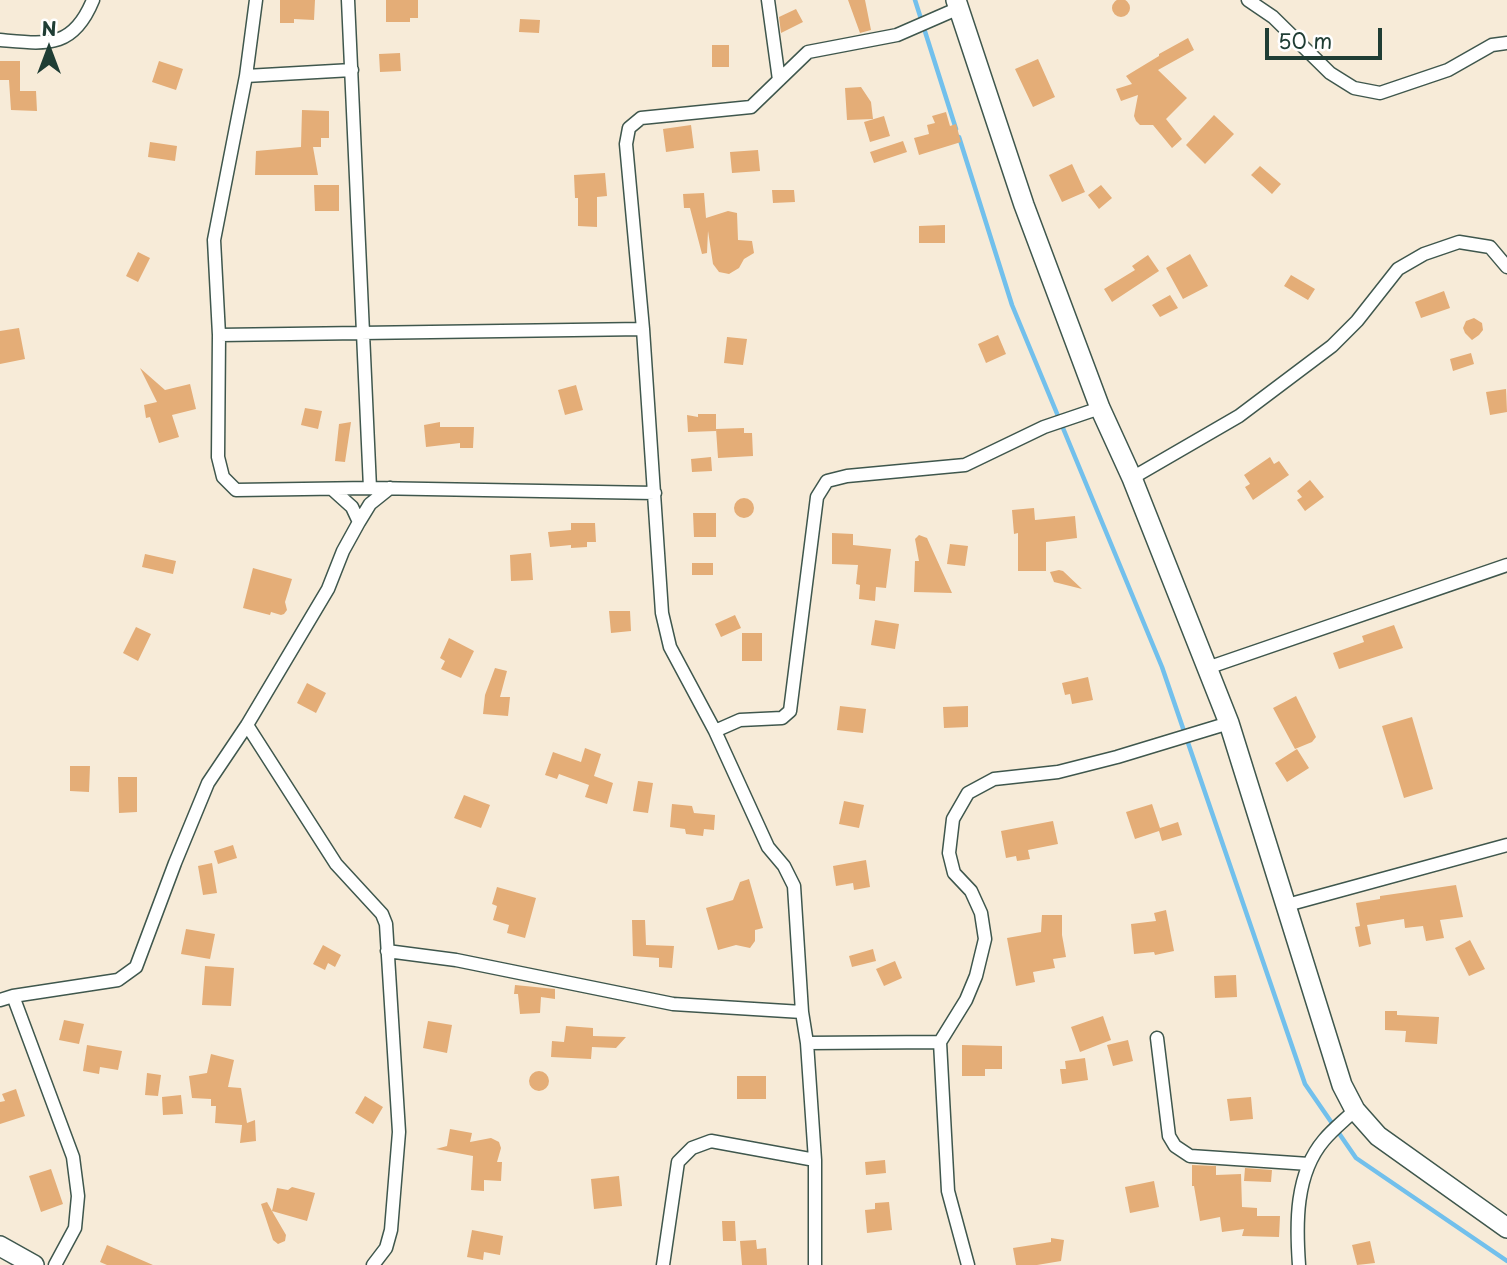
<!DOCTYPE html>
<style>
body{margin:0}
#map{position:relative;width:1507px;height:1265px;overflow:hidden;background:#f7ebd8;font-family:"Playpen Sans",sans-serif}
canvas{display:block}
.north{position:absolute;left:14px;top:14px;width:70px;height:70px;-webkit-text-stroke:5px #fff;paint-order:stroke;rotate:0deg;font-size:19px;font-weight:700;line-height:28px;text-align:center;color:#1f3d34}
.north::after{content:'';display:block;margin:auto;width:24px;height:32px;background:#1f3d34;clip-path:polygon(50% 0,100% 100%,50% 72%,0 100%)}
.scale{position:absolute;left:1265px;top:28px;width:117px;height:32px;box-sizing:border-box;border:4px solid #1f3d34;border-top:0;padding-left:9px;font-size:21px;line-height:24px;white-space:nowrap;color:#1f3d34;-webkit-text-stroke:5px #fff;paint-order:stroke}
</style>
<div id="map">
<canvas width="1507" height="1265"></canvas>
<div class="north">N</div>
<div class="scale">50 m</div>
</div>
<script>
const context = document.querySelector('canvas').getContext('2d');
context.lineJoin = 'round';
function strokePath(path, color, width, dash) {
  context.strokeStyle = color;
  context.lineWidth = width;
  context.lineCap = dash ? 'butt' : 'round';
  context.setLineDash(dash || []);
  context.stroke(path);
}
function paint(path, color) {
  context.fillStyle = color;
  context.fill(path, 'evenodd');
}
strokePath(new Path2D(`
 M915 0 956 129
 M959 137 1012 305 1162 667 1305 1084 1356 1158 1507 1261`), '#72c0ec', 4.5);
paint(new Path2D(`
 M1112 8a9 9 0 1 1 18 0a9 9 0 1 1-18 0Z
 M280 0H315L314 20 294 19V23H280Z
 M386 0H418V18H410V22H386Z
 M848 0H865L871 30 860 33Z
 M796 9 803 22 781 33 779 17Z
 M520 19 540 20 539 33 519 32Z
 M1188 38 1194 50 1158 70 1187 98 1166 119 1182 139 1172 148 1153 125H1140L1136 121 1134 116 1138 95 1121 101 1116 89 1132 84 1126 76 1159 56V54Z
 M712 45H729V67H712Z
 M400 53 401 71 380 72 379 54Z
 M1038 59 1055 97 1033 107 1015 69Z
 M0 61H20V91H36L37 111 11 110 9 80H0Z
 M159 61 183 69 176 90 152 82Z
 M861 87 871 102 873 119 847 120 845 88Z
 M302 110 329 111V138H321V147H313L318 175H255L256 151 301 147Z
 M946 112 950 126 956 124 961 142 919 155 914 138 929 134 927 125 935 123 932 116Z
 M1214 115 1234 134 1205 164 1186 145Z
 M884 116 890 136 870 142 864 122Z
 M691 125 694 148 666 152 663 129Z
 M903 141 907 152 874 163 870 152Z
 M150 142 177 146 175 161 148 157Z
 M758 150 760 171 732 173 730 152Z
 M1072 164 1085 192 1062 202 1049 175Z
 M1260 166 1281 184 1272 194 1251 175Z
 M605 173 607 196 597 197V227L578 226V198H575L574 175Z
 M314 185H339V211H315Z
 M1101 185 1112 198 1099 209 1088 195Z
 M772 190H794L795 202 773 203Z
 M704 193 706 218 728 211 737 213 738 240 752 241 754 253 744 259 739 268 729 274 719 272 713 264 708 231 707 253 702 254 690 208H684L683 194Z
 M945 225V243H919V226Z
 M138 252 150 258 138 282 126 276Z
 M1190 254 1208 286 1183 299 1166 268Z
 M1148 255 1159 271 1112 302 1104 289 1135 270 1132 266Z
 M1291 275 1315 289 1308 300 1284 286Z
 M1444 291 1450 308 1421 318 1415 302Z
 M1170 295 1178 308 1160 317 1152 305Z
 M1474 318 1482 323 1483 330 1479 335 1472 340 1465 333 1463 328 1466 321Z
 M19 328 25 359 0 364V331Z
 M998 335 1006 354 986 363 978 344Z
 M727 337 747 339 743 365 724 363Z
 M1471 353 1474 364 1453 371 1450 359Z
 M140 368 165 390 190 384 196 409 172 415 179 437 159 443 150 417 146 418 144 405 157 402Z
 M576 385 583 410 565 415 558 390Z
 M1506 389 1507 412 1490 415 1486 392Z
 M305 408 322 411 318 429 301 425Z
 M698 414H716V431L688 432 687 415 698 417Z
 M351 422 345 462 335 461 339 424Z
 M440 422V427H474L473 448H460V443L426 447 424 425Z
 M744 428V433H752L753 456 718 458 716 429Z
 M711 457 712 471 692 472 691 459Z
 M1270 457 1274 464 1279 461 1289 475 1253 500 1245 487 1250 484 1244 475Z
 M1310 480 1324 497 1305 511 1297 500 1302 497 1297 491Z
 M734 508a10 10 0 1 1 20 0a10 10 0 1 1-20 0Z
 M1034 508 1035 520 1075 516 1077 538 1046 542V571H1018V533L1014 534 1012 510Z
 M693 513H716V537H694Z
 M571 523H595L596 542H587V547L571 548V545L550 547 548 532 571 530Z
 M832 533 853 534V545L891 549 886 588 876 587 875 601 859 599 860 585 856 584 858 565 832 564Z
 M919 535 927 538 952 593 914 592 915 561H919L915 539Z
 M950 544 968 546 965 566 947 564Z
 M531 553 533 580 511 581 510 555Z
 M145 554 176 561 173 574 142 567Z
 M692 563H713V575H692Z
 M253 568 292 579 285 602 287 610 284 614 281 615 271 612 270 615 243 608Z
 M1059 570 1063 571 1082 589 1054 582 1050 572Z
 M609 611H630L631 631 611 633Z
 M735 615 741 628 721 637 715 624Z
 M875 620 899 624 895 649 871 645Z
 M1394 625 1403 648 1339 669 1333 653 1364 642 1362 636Z
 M136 627 151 634 138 661 123 653Z
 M742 633H762V661H742Z
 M449 638 474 651 461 678 441 669 445 661 440 658Z
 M495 668 507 671 500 697H510L508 716 483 714 485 695Z
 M1088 677 1093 700 1072 704 1070 694 1065 695 1062 683Z
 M307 683 326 693 316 713 297 703Z
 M1296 696 1316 737 1312 742 1295 749 1273 708Z
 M840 706 866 709 863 733 837 730Z
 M968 706V727L944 728 943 707Z
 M1412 717 1433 789 1404 798 1382 726Z
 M585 748 601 754 594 776 613 783 607 804 585 797 589 785 559 774 557 779 545 775 553 752 581 762Z
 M1297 749 1309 768 1287 782 1275 763Z
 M70 766H90L89 792 70 791Z
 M118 777H137V812L119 813Z
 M638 781 653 783 648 813 633 811Z
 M464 795 490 805 481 828 454 818Z
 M844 801 864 805 859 828 839 824Z
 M672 804 692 806 694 813 715 815 714 830 704 829 703 836 686 834 685 829 670 827Z
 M1152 804 1160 828 1178 822 1182 835 1162 841 1159 831 1135 839 1126 812Z
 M1053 821 1058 844 1028 850 1030 859 1017 861 1016 856 1006 858 1001 831Z
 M233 845 237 858 218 864 214 851Z
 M866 860 870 887 854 890 853 883 836 886 833 866Z
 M212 863 217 893 203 895 198 866Z
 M749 879 763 928 755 930V941L750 948 736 945 718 950 706 908 733 900 740 882Z
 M1456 885 1463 917 1440 920 1444 938 1426 941 1423 926 1405 928 1404 919 1367 925 1371 944 1359 947 1355 927 1360 926 1356 903 1380 899V896Z
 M497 887 536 898 525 938 507 933 509 925 493 920 497 906 492 904Z
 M1166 910 1174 951 1155 955 1154 952 1134 954 1131 924 1156 921 1154 913Z
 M1042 915H1062V935L1066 957 1053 959 1055 968 1033 972 1035 982 1016 986 1007 938 1041 932Z
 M632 920H645L646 945 674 946 672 968 659 967V958L633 956Z
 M186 929 215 934 210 959 181 954Z
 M1470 940 1485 969 1469 976 1455 948Z
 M323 945 341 955 335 967 328 963 325 970 313 964Z
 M873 949 876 961 852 967 849 956Z
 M895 961 902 978 884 986 876 969Z
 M205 966 234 968 231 1006 202 1005Z
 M1236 975 1237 997 1215 998 1214 976Z
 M515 985 555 989V999L541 997 540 1013 520 1014 518 994H514Z
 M1385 1011H1397V1015L1439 1017 1437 1044 1405 1042 1406 1031 1385 1030Z
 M1103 1016 1111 1040 1080 1052 1071 1027Z
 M64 1020 84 1024 79 1044 59 1040Z
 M428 1021 452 1025 447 1053 423 1048Z
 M566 1026 593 1028V1036L626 1037 616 1048 592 1047 591 1059 551 1057 552 1041 564 1042Z
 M1128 1040 1133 1061 1113 1066 1107 1045Z
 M87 1045 122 1051 118 1070 100 1067 99 1074 83 1071Z
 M962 1045 1002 1046V1069H985V1076H962Z
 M211 1054 234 1060 228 1087 241 1088 247 1123 255 1120 256 1141 240 1143 242 1125 215 1123 216 1106H211V1099L192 1098 189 1076 207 1073Z
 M1085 1058 1088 1080 1062 1084 1060 1069H1066L1065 1061Z
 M529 1081a10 10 0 1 1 20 0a10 10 0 1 1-20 0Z
 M147 1073 161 1075 158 1096 145 1095Z
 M737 1076H766V1099H737Z
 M16 1089 25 1116 0 1124V1102L5 1101 2 1094Z
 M181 1095 183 1114 163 1115 162 1097Z
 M365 1096 383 1107 373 1124 355 1113Z
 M1251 1097 1253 1119 1230 1121 1227 1099Z
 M450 1129 472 1133 470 1142 491 1138 499 1142 501 1148 497 1162H502L501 1181 484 1180V1191L471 1190 473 1156 436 1149 447 1146Z
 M885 1160 886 1173 866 1175 865 1162Z
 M1192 1165 1216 1166V1175L1241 1174 1242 1207 1257 1208V1216H1280L1279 1237 1242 1236 1244 1229 1222 1232 1220 1217 1200 1221 1194 1186H1192Z
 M1245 1168 1272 1170 1271 1182 1244 1181Z
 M51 1169 63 1204 41 1212 29 1176Z
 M619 1176 622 1206 594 1209 591 1179Z
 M1154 1181 1159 1207 1130 1213 1125 1187Z
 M292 1187 315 1193 307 1221 272 1211 286 1235 285 1241 278 1244 273 1240 261 1204 267 1202 272 1211 277 1188 288 1190Z
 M889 1202 892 1230 867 1233 865 1210 875 1209V1203Z
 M722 1221H735L736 1241H723Z
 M472 1230 503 1236 500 1255 484 1252 483 1260 467 1257Z
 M1051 1238 1064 1240 1061 1261 1037 1265H1016L1013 1248 1051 1242Z
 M756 1240 757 1249 766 1248 767 1265H742L740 1241Z
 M1370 1241 1375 1263 1357 1265 1352 1245Z
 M107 1245 153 1265H107L100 1262Z`), '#e4ad77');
const street = new Path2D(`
 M256 0 246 76 214 240 219 335 218 457 223 477 236 490 370 488 655 493
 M348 0 370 488
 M768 0 779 80
 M1248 0 1273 17 1330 73 1354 88 1380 93 1448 70 1492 45 1507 43
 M0 40C47 44 73 49 93 0
 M246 76 352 70
 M219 335 643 329
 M1132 478 1239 416 1332 346 1357 321 1398 269 1424 254 1459 242 1490 247 1507 267
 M332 489 352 507 359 522
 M1207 668 1507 565
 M247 725 336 864 382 914 386 924 399 1132 391 1230 386 1248 373 1265
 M715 731 740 720 782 718 790 711 817 497 827 481 847 476 965 465 1044 427 1100 408
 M1287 905 1507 845
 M387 951 456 960 673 1004 802 1012
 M13 996 73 1157 78 1196 75 1228 55 1265
 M0 1000 13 996 118 980 136 967 175 863 208 783 247 725 328 589 343 551 359 522 370 504 390 488
 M1157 1038 1169 1136 1175 1146 1190 1156 1309 1164
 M807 1043 940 1042
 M663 1265 678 1162 692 1148 711 1141 815 1160
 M815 1265V1160L807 1043 802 1012 794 886 784 866 768 847 715 731 670 647 662 613 643 329 626 144 629 128 641 118 751 107 808 52 897 35 959 8 960 4
 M968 1265 948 1191 940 1042 966 1000 976 976 985 939 981 913 971 891 954 873 949 853 953 819 968 793 994 779 1058 772 1117 757 1229 723
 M1299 1265C1296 1224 1295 1174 1324 1140 1333 1129 1345 1120 1355 1110`);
const secondary = new Path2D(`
 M956 0 1024 205 1100 408 1132 478 1229 723 1342 1085 1355 1110 1378 1136 1507 1228
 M0 1246 34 1265`);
strokePath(street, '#3f574d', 15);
strokePath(secondary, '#3f574d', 22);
strokePath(street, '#fff', 12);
strokePath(secondary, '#fff', 19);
</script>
